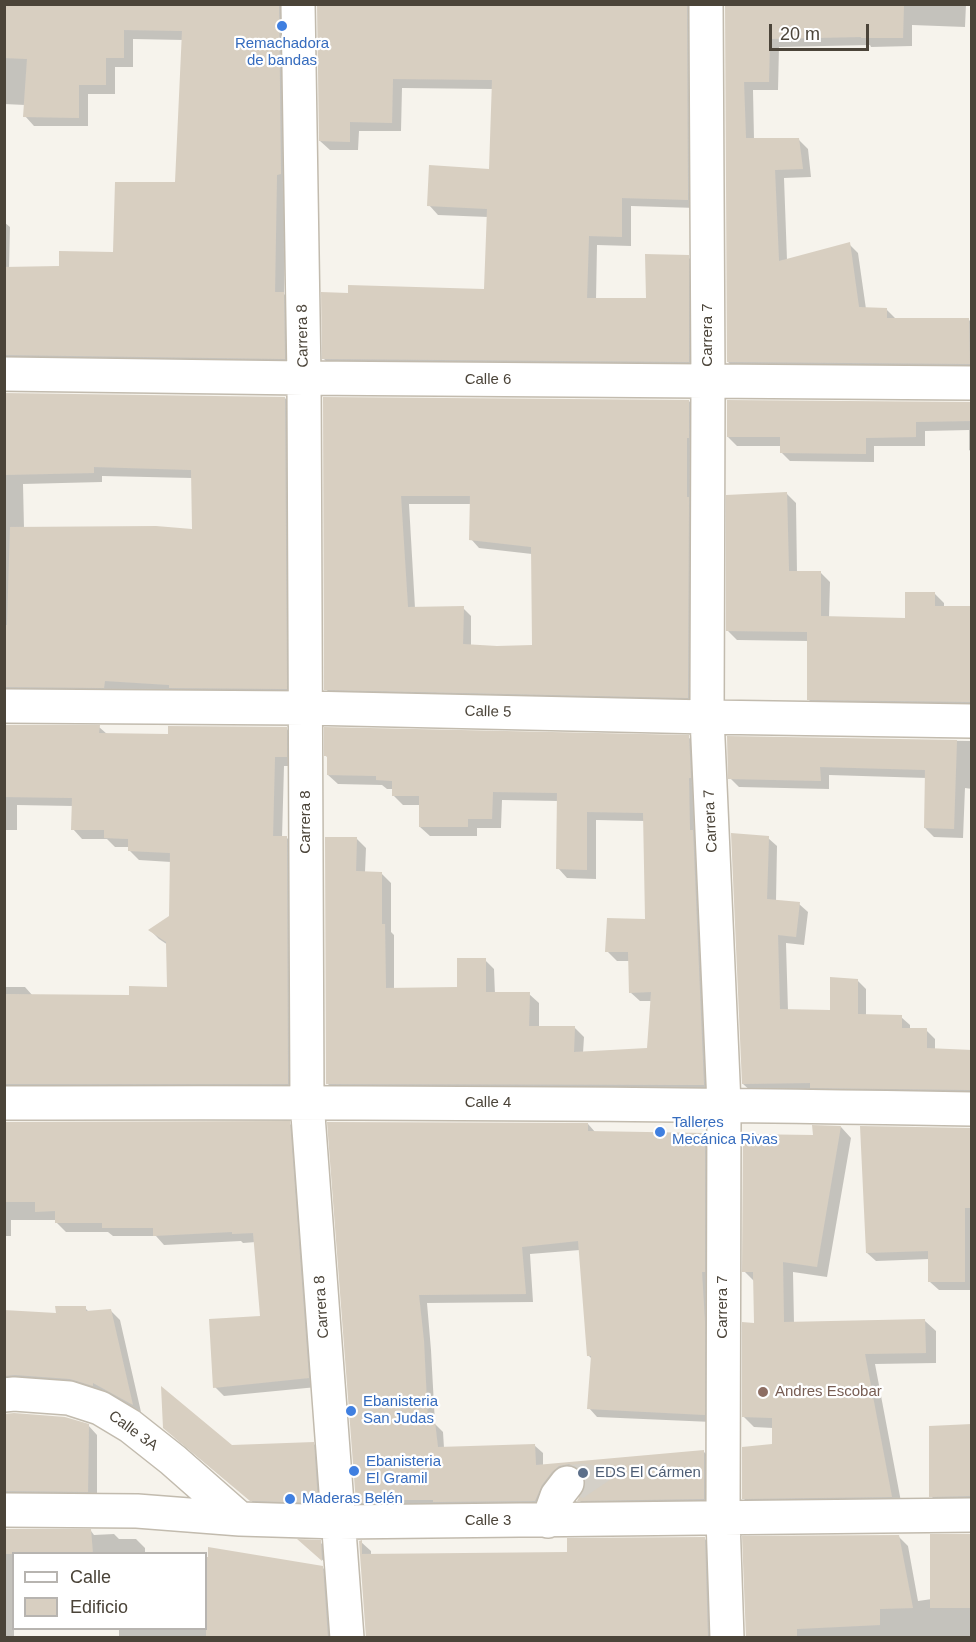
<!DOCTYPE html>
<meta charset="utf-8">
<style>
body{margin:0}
#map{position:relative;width:976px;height:1642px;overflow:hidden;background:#f6f3ec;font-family:Helvetica,sans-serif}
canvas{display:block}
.frame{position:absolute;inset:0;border:6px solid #4b4439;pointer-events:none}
.legend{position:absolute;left:12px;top:1552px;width:195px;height:78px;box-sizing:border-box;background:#fff;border:2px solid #b7b4b0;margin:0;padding:8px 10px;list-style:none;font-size:18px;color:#4b4439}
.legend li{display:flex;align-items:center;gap:12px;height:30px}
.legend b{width:30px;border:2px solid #b7b4b0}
.scale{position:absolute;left:769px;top:24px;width:100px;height:27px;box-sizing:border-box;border:3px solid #4b4439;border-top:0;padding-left:8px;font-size:18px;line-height:21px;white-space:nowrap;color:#4b4439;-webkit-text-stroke:4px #fff;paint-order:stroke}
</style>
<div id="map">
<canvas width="976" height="1642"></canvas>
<div class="frame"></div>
<ul class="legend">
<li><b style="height:8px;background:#fff"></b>Calle</li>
<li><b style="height:16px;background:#d8cfc1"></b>Edificio</li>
</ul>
<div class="scale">20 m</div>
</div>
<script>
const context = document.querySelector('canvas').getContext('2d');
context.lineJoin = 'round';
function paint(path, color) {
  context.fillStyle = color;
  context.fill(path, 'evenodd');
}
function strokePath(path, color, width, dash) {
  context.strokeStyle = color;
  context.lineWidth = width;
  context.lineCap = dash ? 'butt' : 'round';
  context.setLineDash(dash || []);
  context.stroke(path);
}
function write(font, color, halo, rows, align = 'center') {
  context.font = font + ' Helvetica,sans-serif';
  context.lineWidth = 4.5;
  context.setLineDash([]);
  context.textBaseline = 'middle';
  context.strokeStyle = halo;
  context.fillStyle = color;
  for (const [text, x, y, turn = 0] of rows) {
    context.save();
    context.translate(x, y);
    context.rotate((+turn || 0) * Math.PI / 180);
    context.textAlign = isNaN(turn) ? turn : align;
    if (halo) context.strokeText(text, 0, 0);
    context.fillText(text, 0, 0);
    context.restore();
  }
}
paint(new Path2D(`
 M4 4H291L284 294 293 303 294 368 4 367V222L10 227 9 269 60 267 115 253 176 184 183 40 133 39V67H115V94H88V126H34L25 116V105L4 104Z
 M318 4H688L696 13 697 208 631 206V246L597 245 596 300 647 299 688 257 697 266 698 371 333 368 324 359 485 291 488 217 438 215 429 205 491 170 493 89 402 88 401 131H359L358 150H330L320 141Z
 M726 4H966L965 27 912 25V46L871 47 870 45 779 47 778 90H753L754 139 799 140 808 149 811 177 784 178 787 260 849 244 858 253 866 309H886L895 318 968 319 972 323V373L737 371 728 362Z
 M4 394 285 398 294 407 295 698 114 690 113 697 4 699ZM102 476 192 478 193 530 24 528 23 484 102 482Z
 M324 398 689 401 697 410 696 706 334 698 326 689ZM409 504H472L471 539 479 548 532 554 533 646H471V616L463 608H415Z
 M728 401 972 404V452L969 450V430L925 431V446H874V462L790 461 781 452V446H737L728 437Z
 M787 494 796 503 797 573H821L830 582 829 618 906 619 935 594 944 603V608H972V711L817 708 808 699V641L737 640 728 631Z
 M4 726 99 727 107 734 169 735 286 728 295 738 296 766H284L282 838H287L296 847 297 1093 5 1095 4 987H25L33 996H130L169 988 168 945 159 939 150 930 170 917 171 862 139 860 129 850V847H115L107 839H82L73 829V806L17 805V830H4Z
 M688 737 698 746 713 1094 337 1093 327 1083 356 838 366 848 365 872 381 873 391 883V932L394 935V989H458L485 960 494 969 495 994H529L539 1003V1028L574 1027 584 1037 583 1053 649 1049 652 1001H640L630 992V961H617L607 951 647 921 645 821 596 820V879L567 878 558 868 559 801 502 800 501 828H477V836H430L420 827 421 805H403L393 795V789H387L382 785 338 784 328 775 329 759 326 756Z
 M728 738 972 741V789L965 788 963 838 934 837 925 828 927 778 829 775V789L739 787 730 778Z
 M768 838 777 846 776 901 799 904 808 912 804 945 786 943 788 1011H832L857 980 866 989V1015L901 1017 910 1025V1030H926L935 1039V1050L972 1051V1098L752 1092 743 1084Z
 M4 1123H289L298 1132 317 1387 224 1396 215 1387 262 1317 256 1242 243 1243 241 1241 164 1245 156 1236H113L108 1232H66L56 1222V1220H11V1236H4Z
 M329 1123 588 1124 596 1133 705 1135 713 1143 712 1422 597 1417 589 1408 592 1359 588 1355 580 1250 530 1254 533 1302 427 1303 431 1350 435 1424 443 1432 444 1448 534 1445 543 1453V1466L704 1452 712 1460V1507L587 1508 579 1500 587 1486 585 1475 578 1472 543 1509 365 1511 357 1502Z
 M841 1127 851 1138 827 1277 793 1272 794 1323 925 1321 936 1331V1363L875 1364 902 1507 754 1509 743 1498 774 1446 773 1428 754 1427 743 1416 755 1324V1282L744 1271 815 1137Z
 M972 1129V1290H939L930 1282V1259L876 1261 867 1253Z
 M85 1308 89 1312 110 1310 120 1320 141 1412 102 1391V1394L4 1388V1312L57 1315Z
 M4 1415 88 1425 97 1435V1501L4 1503Z
 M972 1426V1505H940L931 1496Z
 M175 1438 232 1447 313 1443 322 1453 327 1511 261 1509Z
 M4 1530 91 1531 94 1535 114 1534 119 1539H136L145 1548V1554H14V1638H4Z
 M972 1535V1638H747L898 1536 908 1546 918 1601 932 1599Z
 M704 1538 714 1548 717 1638H367L361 1542 371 1551V1555L569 1554Z
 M301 1541 320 1542 334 1556 336 1572Z
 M206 1559 322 1567 332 1577 336 1638H119V1628H206Z`), '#0003');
paint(new Path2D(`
 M4 4H279L281 174 277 175 275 292H284L285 359 4 355V267L59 266V251L113 252 115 182H175L182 31 124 30V58H106V85H79V118L23 117 27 59 4 58Z
 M317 4H687L688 200 622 198V237L589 236 587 298H646L645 254 689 255V362L322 359 321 292 348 293V285L484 289 487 209 427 206 429 165 489 169 492 80 393 79 392 123 350 122V142L319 141Z
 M725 4H904L903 38H861V37L770 39 769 82H744L746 138H799L803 169 775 170 779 261 850 242 859 307 887 308V318H969L970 364 727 362Z
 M4 393 285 397 287 689 169 688V685L105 681 104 688 4 687V625H7L10 527 156 526 192 529 191 470 94 467V473L4 475Z
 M323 397 689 400V438H687V497H689L688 698 324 690ZM401 496H470L469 540 531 547 532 645 497 646 463 644 464 606 408 607Z
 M727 400 971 402V421L916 422V437L866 438V454L780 453V437H727Z
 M787 492 789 571H821V616L905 618V592H935V606H972V702L807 700V632L726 631V495Z
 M4 725H100L99 733 168 734V726L287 727V757H275L273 836H287L288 1084H4V994L129 995V986L167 987 166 942 148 930 169 916 170 853 128 851V839L104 838V830H71L72 798 4 797Z
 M324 727 689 735 691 778H689L690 830H693L704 1085 326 1084 325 837H357L356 871 382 872V924H385L386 988 457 987V958H486V992H530L529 1026H575L574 1052 647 1048 651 992 629 993 628 952H605L607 918 645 919 643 813 587 812V870L556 869 557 793 493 792 492 819H468V827H419V796H392V781L376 780V776L327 775V756H324Z
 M727 736 957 740 954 829 924 828 925 770 820 767 821 781 728 779Z
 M731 833 769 836 767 899 800 902 796 937 778 935 780 1009 830 1010V977L858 979V1014L902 1015V1028H927V1048L972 1050V1090L810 1088V1083L742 1084Z
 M290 1121 309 1378 213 1388 209 1319 260 1316 253 1233 232 1234V1232L153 1236V1228H102V1223H55V1211L35 1212V1202H4V1122Z
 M327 1122 588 1123V1131L705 1133V1272H702L705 1322V1415L587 1409 591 1356H587L578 1241 522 1247 526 1294 419 1295 424 1341 428 1423 435 1422 438 1447 535 1444 536 1465 704 1450V1499L577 1501 585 1486 584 1476 578 1468 569 1464 559 1466 552 1472 542 1485 535 1501 433 1502V1500H381V1503H356Z
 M812 1125 841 1126 817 1267 783 1262 784 1322 925 1319 926 1353 865 1354 892 1497 742 1499V1447L772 1444V1418L742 1417V1322L754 1323 753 1272H742L743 1134 813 1135Z
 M860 1126 972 1128V1208H965V1282H928V1251L866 1253Z
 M55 1306H86V1311L111 1309 133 1405 93 1383V1386L70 1379 15 1375 4 1376V1310L56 1313Z
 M161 1386 232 1445 314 1442 318 1503 250 1501 163 1428Z
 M14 1413 65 1417 89 1424 88 1492 4 1491V1414Z
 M972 1424V1496L929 1497V1426Z
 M4 1529H91L93 1554H4Z
 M930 1534H972V1608H930Z
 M899 1535 913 1608 880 1609V1625L797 1629V1638H746L742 1536Z
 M705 1537 708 1638H366L359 1541 362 1540V1554L567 1552V1538Z
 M297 1539 321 1540 322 1561Z
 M208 1547 323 1566 328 1638H206V1557H208Z`), '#d8cfc1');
strokePath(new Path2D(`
 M567 1483C591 1477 590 1480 603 1500`), '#d4d0c8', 33, [33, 16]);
const minor = new Path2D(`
 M298 4 304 378 307 1102 347 1638
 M706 4 708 382 707 717 724 1104 723 1519 727 1638
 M4 374 304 378 972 383
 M4 706 306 708 707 717 972 721
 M4 1103C327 1102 649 1103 972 1109
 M4 1395 14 1394 69 1398 100 1408 130 1426 173 1460 240 1519
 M4 1510 137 1511 240 1519 339 1522 972 1515
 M548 1521 557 1496 567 1483`);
strokePath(minor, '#c2bbae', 36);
strokePath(minor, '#fff', 33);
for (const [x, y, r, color] of [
 [282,26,6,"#3f7fe0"],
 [660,1132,6,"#3f7fe0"],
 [763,1392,6,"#8d6e63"],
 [351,1411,6,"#3f7fe0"],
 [354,1471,6,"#3f7fe0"],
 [583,1473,6,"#5c6f8a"],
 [290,1499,6,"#3f7fe0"]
]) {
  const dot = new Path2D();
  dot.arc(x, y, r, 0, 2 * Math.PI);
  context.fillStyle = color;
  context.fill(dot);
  strokePath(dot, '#fff', 2);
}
write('15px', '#366cbe', '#fff', [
 ["Remachadora",282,44,"center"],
 ["de bandas",282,61,"center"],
 ["Talleres",672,1123],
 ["Mecánica Rivas",672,1140],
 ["Ebanisteria",363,1402],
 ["San Judas",363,1419],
 ["Ebanisteria",366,1462],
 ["El Gramil",366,1479],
 ["Maderas Belén",302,1499]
], 'left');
write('15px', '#4b4439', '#fff', [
 ["Carrera 7",708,335,-90],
 ["Carrera 8",303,336,-91],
 ["Calle 6",488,380],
 ["Calle 5",488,712,1],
 ["Carrera 7",711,821,-93],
 ["Carrera 8",306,822,-90],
 ["Calle 4",488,1103],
 ["Carrera 8",322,1307,-94],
 ["Carrera 7",723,1307,-90],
 ["Calle 3A",133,1431,36],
 ["Calle 3",488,1521]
]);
write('15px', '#785e54', '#fff', [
 ["Andres Escobar",775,1392]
], 'left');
write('15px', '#4e5e75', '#fff', [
 ["EDS El Cármen",595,1473]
], 'left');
</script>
